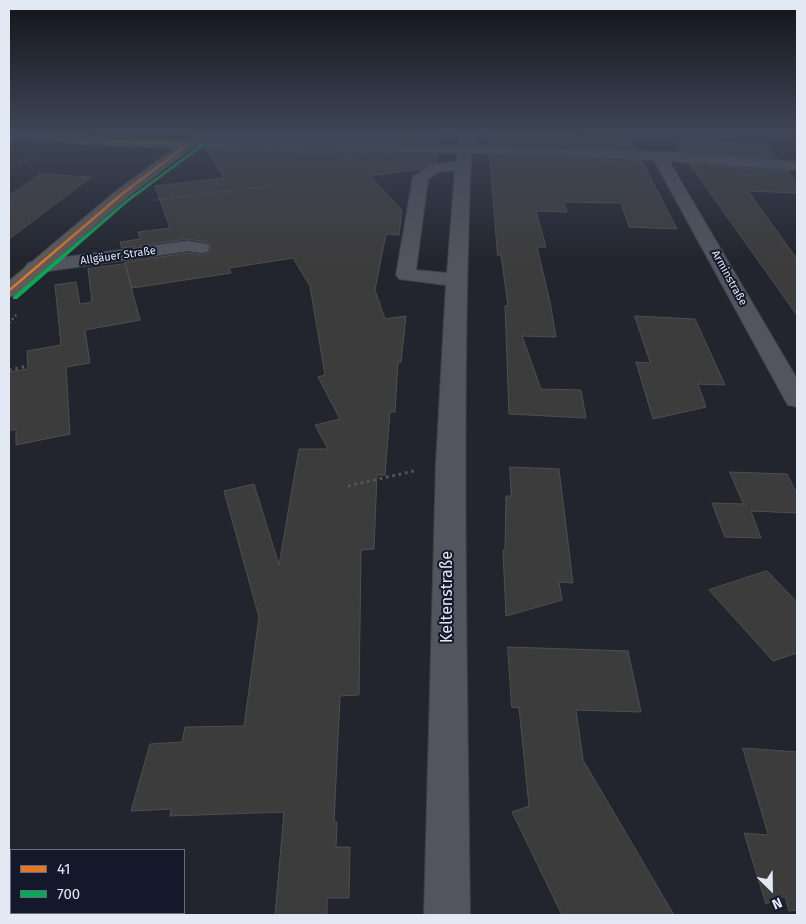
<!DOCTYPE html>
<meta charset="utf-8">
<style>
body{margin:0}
#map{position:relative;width:806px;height:924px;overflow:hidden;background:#22252e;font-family:"Fira Sans",sans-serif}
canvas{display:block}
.frame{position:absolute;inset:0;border:10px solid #e3e8f5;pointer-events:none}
.legend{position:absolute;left:10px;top:849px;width:175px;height:65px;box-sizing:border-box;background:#13192a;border:1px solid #666c7b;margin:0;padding:6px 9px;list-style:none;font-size:15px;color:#e3e8f5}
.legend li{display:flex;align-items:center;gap:10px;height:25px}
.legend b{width:25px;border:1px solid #666c7b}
.north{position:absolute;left:746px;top:864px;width:50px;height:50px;-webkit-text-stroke:4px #13192a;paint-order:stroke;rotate:157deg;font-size:14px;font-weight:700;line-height:20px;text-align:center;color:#e3e8f5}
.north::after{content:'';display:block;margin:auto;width:18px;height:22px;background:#e3e8f5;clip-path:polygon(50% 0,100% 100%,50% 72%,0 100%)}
</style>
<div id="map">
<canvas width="806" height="924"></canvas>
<div class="frame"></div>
<ul class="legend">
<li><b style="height:6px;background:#e07828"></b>41</li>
<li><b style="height:6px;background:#06aa56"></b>700</li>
</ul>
<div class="north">N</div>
</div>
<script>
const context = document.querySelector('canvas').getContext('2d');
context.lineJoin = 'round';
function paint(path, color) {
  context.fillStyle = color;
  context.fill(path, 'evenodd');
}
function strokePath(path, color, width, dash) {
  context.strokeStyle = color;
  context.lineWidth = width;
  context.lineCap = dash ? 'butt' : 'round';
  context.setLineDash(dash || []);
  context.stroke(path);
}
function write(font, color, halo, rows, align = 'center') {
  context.font = font + ' "Fira Sans",sans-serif';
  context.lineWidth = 4;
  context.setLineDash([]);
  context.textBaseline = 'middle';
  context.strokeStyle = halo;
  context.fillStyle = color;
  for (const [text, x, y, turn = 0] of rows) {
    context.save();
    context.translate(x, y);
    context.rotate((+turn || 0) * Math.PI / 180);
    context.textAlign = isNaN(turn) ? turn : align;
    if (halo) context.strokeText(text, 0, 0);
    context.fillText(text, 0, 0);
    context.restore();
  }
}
const building = new Path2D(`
 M212 134H425L438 135V143L207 138Z
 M488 134 630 137 636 149 489 144Z
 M674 141 765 143 778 159 681 151Z
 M206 150 437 154 436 162 429 163 421 169 370 176 402 210 399 235 386 234 375 290 385 319 406 316 401 362H398L395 412H390L385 475H377L374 549 361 550 359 695 340 696 334 822H337L336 847H350L349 898H327V915H275L284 812 170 816 171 809 131 811 150 744 182 742 185 727 244 726 259 617 224 491 254 484 279 565 299 449H328L315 425 340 419 318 377 325 375 310 286 293 258 229 268 231 273 132 288 125 262 188 253 201 255 207 254 212 249 207 242 188 239 122 248 120 242 140 239 138 232 170 228 155 186 224 178Z
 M490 156 642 161 677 229 629 227 621 203 564 202 567 212 536 211 546 247H537L550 302 556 337 522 336 541 389 581 390 586 418 509 414 505 306 508 305 501 255H498Z
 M690 164 788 171 797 183V193L748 191 797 259V315Z
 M41 174 91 177 9 239V196Z
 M125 264 140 320 85 330 90 363 66 367 70 434 16 445V429L9 431V372L28 369 27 351 61 345 55 285 76 282 80 304 92 302 88 269Z
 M635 316 695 319 725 385 698 384 706 407 653 419 636 362 650 363Z
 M510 467 559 469 573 583 559 582 562 600 506 616 503 550H505L506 496H511Z
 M730 472 787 474 797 494V513L751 511 761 538 725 537 712 503 743 504Z
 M767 571 797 602V653L773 661 709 590Z
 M508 647 628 651 641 712 576 710 583 760 674 915H562L512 812 529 806 519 708 512 707Z
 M743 748 797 752V910L789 911 785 896 766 904 744 833 768 835Z`);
paint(building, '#3d3c3c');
strokePath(building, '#4f4f50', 1);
const minor = new Path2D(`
 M9 134H23L9 142Z
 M461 134H475L473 145 688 153 797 162V170L669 161 797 379V407L788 405 785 400 654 160 471 153C461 407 467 661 470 915H424L436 463 446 285 399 279 396 275 413 177 430 165 456 161 457 153 188 148 181 144 188 140 459 145ZM455 170 447 273 416 270 428 179 439 172Z
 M188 241 207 244 210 248 207 252 201 253 188 251 35 273 28 271 25 267 28 263 35 261Z`);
const major = new Path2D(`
 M26 134 186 140 194 134H210L128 197 16 295 9 297V281L116 191 175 148 82 144 33 138Z`);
strokePath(minor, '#3f424b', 2);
strokePath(major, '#3f424b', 2);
strokePath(new Path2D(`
 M19 162H25L34 157
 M155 200 269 186`), '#55585f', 2, [1, 2]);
strokePath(new Path2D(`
 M9 323 17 314`), '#55585f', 2.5, [2, 2.5]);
strokePath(new Path2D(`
 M9 370 28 366
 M348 486 418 470`), '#55585f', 3, [2.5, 4]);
paint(minor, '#52555e');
paint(major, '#5e5b58');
paint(new Path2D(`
 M31 134H40L82 139 188 143 190 144 123 195 9 292V289L121 193 185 145 82 141Z`), '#e07828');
paint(new Path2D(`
 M207 140 210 141 128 202 17 299H13V297L126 200Z`), '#06aa56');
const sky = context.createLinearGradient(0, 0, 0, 263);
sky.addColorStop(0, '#131419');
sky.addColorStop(0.51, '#3e4657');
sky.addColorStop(1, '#3e465700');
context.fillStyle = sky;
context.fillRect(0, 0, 806, 263);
write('11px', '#e3e8f5', '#13192a', [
 ["Allgäuer Straße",118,256,-8],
 ["Arminstraße",729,278,61]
]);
write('16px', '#e3e8f5', '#13192a', [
 ["Keltenstraße",448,597,-90]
]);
</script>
